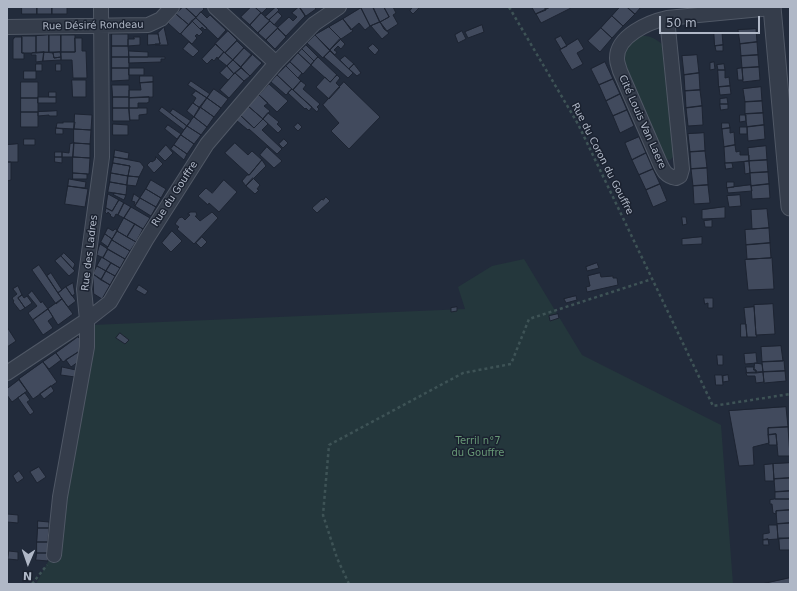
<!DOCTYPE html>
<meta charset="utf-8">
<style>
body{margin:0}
#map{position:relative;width:797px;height:591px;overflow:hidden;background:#222b3b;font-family:"DejaVu Sans",sans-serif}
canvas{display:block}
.frame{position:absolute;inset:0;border:8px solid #b0b8c7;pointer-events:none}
.north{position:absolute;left:8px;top:543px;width:40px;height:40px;-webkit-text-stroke:3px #1b2230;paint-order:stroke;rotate:182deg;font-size:11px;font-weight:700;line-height:16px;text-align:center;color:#b0b8c7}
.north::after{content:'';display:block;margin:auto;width:14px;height:18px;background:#b0b8c7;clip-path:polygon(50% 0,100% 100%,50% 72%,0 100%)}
.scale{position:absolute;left:659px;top:16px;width:101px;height:18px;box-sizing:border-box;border:2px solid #b0b8c7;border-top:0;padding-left:5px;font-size:12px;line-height:14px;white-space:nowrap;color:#b0b8c7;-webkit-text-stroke:3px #1b2230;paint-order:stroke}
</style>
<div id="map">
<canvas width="797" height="591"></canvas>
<div class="frame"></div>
<div class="north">N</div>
<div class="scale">50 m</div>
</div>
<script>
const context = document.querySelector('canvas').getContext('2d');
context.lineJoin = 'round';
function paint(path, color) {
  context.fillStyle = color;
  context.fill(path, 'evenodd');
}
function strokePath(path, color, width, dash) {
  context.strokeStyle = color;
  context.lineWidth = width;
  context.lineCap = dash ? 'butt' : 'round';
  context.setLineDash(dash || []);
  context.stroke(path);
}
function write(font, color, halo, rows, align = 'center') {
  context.font = font + ' "DejaVu Sans",sans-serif';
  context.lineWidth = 3;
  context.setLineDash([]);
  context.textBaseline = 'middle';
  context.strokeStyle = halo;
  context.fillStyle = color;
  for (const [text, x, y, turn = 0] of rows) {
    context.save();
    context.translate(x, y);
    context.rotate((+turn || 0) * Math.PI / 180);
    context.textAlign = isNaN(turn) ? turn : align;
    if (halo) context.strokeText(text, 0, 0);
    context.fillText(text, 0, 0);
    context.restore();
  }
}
paint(new Path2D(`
 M639 36C651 35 656 39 665 47L675 155 670 160 666 159 627 75 622 54 625 47Z
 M524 259 582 355 721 425 733 584H36L49 560 92 325 465 309 458 287 492 266Z`), '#24373c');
const building = new Path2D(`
 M22 7H37V14H22Z
 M37 7H52V14H37Z
 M52 7H67V14H52Z
 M183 7H185L196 17 189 25 176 14Z
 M185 7H202L204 9 196 17Z
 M251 7H255L261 13 250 25 241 17Z
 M255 7H268L262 13Z
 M276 7 279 10 269 20 265 17Z
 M299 7 305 16 286 36 277 28 289 17 293 21 297 17 292 13Z
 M300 7H314L316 9 306 16Z
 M364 7H373L380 22 370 26 361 8Z
 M373 7H384L389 17 380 22Z
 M384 7H393L396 13 393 15 398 24 387 31 380 22 389 17Z
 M413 7 419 8 413 14 410 11Z
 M532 7H544L546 10 536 14Z
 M551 7H570L571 8 541 23 536 14Z
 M620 7H627L635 14 623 26 612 16Z
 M627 7H641L635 14Z
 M361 8 370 26 365 30 359 23 351 30 343 19Z
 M201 12 207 18 210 15 226 30 218 39 196 18Z
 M278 12 282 16 274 25 269 20Z
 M261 13 270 21 258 33 250 25Z
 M176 14 189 25 180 34 168 23Z
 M612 16 623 26 612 38 601 28Z
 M196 18 207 28 205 30 202 27 200 29 192 21Z
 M343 19 353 31 341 39 329 27Z
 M192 21 203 32 199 36 197 34 195 36 197 38 192 44 181 34Z
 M270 21 278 28 266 40 258 33Z
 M380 22 384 29 389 33 382 39 371 26Z
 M482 25 484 32 468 38 465 32Z
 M164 27 168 45H155V44H160L158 33Z
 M329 27 341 39 330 50 315 35Z
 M278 28 286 37 275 49 266 40Z
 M601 28 612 38 600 52 588 41Z
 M756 29 757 42 740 44 738 30Z
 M228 31 237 40 225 53 215 44Z
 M462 31 466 39 458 43 455 35Z
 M714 32H722L723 45 715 46Z
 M112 34H128V46H112Z
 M148 34H158L160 44 148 45Z
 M49 35V52L36 53V36Z
 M49 35H61V52H49Z
 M61 35H75V52H61Z
 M315 35 330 51 323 58 307 43Z
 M22 36H36V53H22Z
 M561 36 567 46 561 49 555 39Z
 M15 37H22V53H24V59H13V40Z
 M134 37H140V45L128 46V39H134Z
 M75 38H82V51H86L87 78H73L72 60H61V52H75Z
 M340 39 345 44 341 49 338 46 334 50 337 52 335 55 330 50Z
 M578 39 584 49 577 53 583 64 572 70 560 50Z
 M237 41 244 48 233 60 225 53Z
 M189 42 199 51 193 57 183 49Z
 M757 42 758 55 741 56 740 44Z
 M216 44 224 52 218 59 217 57 214 61 212 59 207 64 202 59Z
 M373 44 379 50 375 55 368 48Z
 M306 45 318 57 314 61 302 49Z
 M723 45V51H716L715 46Z
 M112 46H128L129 57H112Z
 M244 48 252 55 241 67 233 60Z
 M302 49 314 61 311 65 298 53Z
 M129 51 148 52V57H129Z
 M330 51 353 73 348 78 324 57Z
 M44 52 43 61 36 62V55H31L32 53Z
 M44 52 53 53 54 58 61 57V60L43 61Z
 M60 52 61 57 54 58 53 53Z
 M224 52 233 60 227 66 218 59Z
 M298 53 311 65 303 74 290 62Z
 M252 54 262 63 250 76 241 67Z
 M697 55 699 73 684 75 682 56Z
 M758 55 759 67 742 68 741 56Z
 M345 56 354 64 349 69 340 60Z
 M112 57H129V68H112Z
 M129 57H165V59H161V62L129 63Z
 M318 57 337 75 330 82 311 65Z
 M233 60 241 68 234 74 227 66Z
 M290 62 302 73 298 78 286 66Z
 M605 62 613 79 599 85 591 69Z
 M714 62 715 69 710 70V63Z
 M36 64H42V71H36Z
 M56 64H61V71H56Z
 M354 64 361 73 357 76 349 69Z
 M724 64 725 70H718L717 65Z
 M227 66 234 74 228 80 220 73Z
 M286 66 301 81 293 90 277 75Z
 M759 67 760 80 743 82 742 68Z
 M112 68H129V80L112 81Z
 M129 68H144V75H129Z
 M241 68 250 76 244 81 235 73Z
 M742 68 743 80H738L737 69Z
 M718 70H725V78L729 77 730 86 719 87Z
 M24 71H36V79H24Z
 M235 73 244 81 229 98 220 90Z
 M699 73 700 90 685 91 684 75Z
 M277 75 292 89 286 95 271 82Z
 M337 75 340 78 336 83 340 87 329 99 316 87 325 77 330 82Z
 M140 76H153V82L140 83Z
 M613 79 620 94 606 101 599 85Z
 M72 80H86V97H73Z
 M191 81 210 94 207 98 188 85Z
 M301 81 306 85 303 89 320 104 317 107 319 109 317 112 293 90Z
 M21 82H38V98H21Z
 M153 82V97L129 98V90H141L140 83Z
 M344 82 380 117 349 149 331 131 339 123 323 105Z
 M269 84 288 101 277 112 259 95Z
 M112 85H129V97H113Z
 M730 86 731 94 720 95 719 87Z
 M761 87 762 101 745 102 743 89Z
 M214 89 228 99 221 108 207 98Z
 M292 89 312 107 309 111 306 108 305 109 288 93Z
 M700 90 702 106 686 108 685 91Z
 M196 91 207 98 200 108 193 103 196 98 192 95Z
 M49 92H56V97H49Z
 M620 94 627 110 613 116 606 101Z
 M259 95 268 103 264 106 270 111 263 119 248 106Z
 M38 97H56V103H38Z
 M113 97H129V108H113Z
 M149 97V102L147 103H138V108H129V98Z
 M21 98H38V112H21Z
 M207 98 221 108 214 117 200 107Z
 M727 98 728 104H720V99Z
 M762 101 763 113 745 114V102Z
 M193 103 200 108 194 117 187 111Z
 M720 104H728V109L721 110Z
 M248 106 263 119 254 128 240 115Z
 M702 106 703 125 688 126 686 108Z
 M162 107 187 126 184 130 159 111Z
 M200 107 214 117 207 127 194 117Z
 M113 108H129L130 121H113Z
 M129 108H147V114L139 115V120H130Z
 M173 109 191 121 187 126 170 113Z
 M627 110 634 126 620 133 613 116Z
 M57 111V116H49V115L38 116V112Z
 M21 112H38V127H21Z
 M268 113 279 122 277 124 282 129 278 133 263 119Z
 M763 113 764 125 747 127 745 114Z
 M75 114 92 115 91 130 74 129Z
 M240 115 254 128 263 119 268 124 262 130 282 149 277 154 249 129 248 130 236 120Z
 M740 115H746V121L740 122Z
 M194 117 207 127 201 135 187 126Z
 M63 122H75L74 129 56 128 57 123H63Z
 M298 123 302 127 298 131 294 127Z
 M722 123H729L730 128 722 129Z
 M113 124 128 125V135H113Z
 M168 125 181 134 177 139 165 129Z
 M764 125 765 139 748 141 747 127Z
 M187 126 201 135 194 144 181 135Z
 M740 127H747V134H740Z
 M56 128 63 129V134H56Z
 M730 128V133L734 132 735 145 724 147 722 129Z
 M74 129 91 130 90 144 74 143Z
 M704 133 705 151 690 152 688 134Z
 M181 135 194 144 187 154 174 145Z
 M639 137 646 153 632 160 625 143Z
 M24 139H35V145H24Z
 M284 139 288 143 283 148 279 144Z
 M74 143 90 144V158L73 157Z
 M74 143 73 157H62V152L69 153 70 144Z
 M235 143 248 155 252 151 262 160 249 175 225 153Z
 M18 144V162H7V145Z
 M166 145 173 153 165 161 158 154Z
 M174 145 187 154 184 160 171 149Z
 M735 145 736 152 740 151V155H749V161L725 163 724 147Z
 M766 146 767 160 749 161 748 148Z
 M267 147 282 161 274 168 260 155Z
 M115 150 129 153 128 159 114 157Z
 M705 151 707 168 691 169 690 152Z
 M55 152H62V157H55Z
 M646 153 653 169 639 175 632 160Z
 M55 157H62V163L55 162Z
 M73 157 90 158 89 174 73 173Z
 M114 157 140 162 144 167 139 177 128 176 130 166 113 163Z
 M156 157 163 164 154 173 147 165 151 161 152 162 155 160Z
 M262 160 266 166 246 186 242 181 247 175H249Z
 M767 160 768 172 750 173 749 161Z
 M749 161 750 173 745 174 744 162Z
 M7 162H11V180L7 181Z
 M113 163 130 166 128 176 111 173Z
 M725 163H732L733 168 726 169Z
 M707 168 708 185 693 186 691 169Z
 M653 169 660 184 646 190 639 175Z
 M768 172 769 184 751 186 750 173Z
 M73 173 87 174V179H73Z
 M111 173 128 176 127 185 110 182Z
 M128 176 139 177 136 186 127 185Z
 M253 178 260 185 257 189 259 190 255 194 246 186Z
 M69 179 86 182 85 188 68 186Z
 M151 180 166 189 161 198 146 189Z
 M224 180 237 192 219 212 209 203 208 205 198 196 206 188 212 193Z
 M110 182 127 185 126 195 108 192Z
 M727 182H734V187L727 188Z
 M660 184 667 201 653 207 646 190Z
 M769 184 770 198 752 199 751 186Z
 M708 185 710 203 694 204 693 186Z
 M751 185 752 191 728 193 727 188Z
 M68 186 88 189 85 207 65 204Z
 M146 189 161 198 156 207 140 198Z
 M114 193 126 195 124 200 114 195Z
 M108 194 119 200 112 211 106 208Z
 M134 194 140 198 135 206 134 205 135 202 132 201Z
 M740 195 741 206 729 207 727 196Z
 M326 197 330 201 317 213 312 208 322 199 323 200Z
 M140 198 156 207 151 216 135 206Z
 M119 200 124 203 118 215 116 214 114 218 110 216 111 215 108 212 107 214 105 212 106 208 112 211Z
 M124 203 131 207 124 218 118 215Z
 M131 207 150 218 143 229 124 218Z
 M725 207V218L702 219V210Z
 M767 209 769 228 752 229 751 210Z
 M191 212H196L197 216H195L200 221 212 212 218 218 194 244 177 229 179 227 175 224 179 218 182 217 185 220 190 215 188 214Z
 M682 217H686L687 224 683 225Z
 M124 218 135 224 127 237 117 231Z
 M712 220V227H705L704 221Z
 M135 224 143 229 136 242 127 237Z
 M108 228 113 231 115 229 118 230 112 239 105 234Z
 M769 228 770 243 746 245 745 230Z
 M117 231 136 242 130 251 112 240Z
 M172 231 182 241 171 252 162 243Z
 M105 234 112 239 108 247 101 242Z
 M202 237 207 242 201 248 196 243Z
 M702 237V244L682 245V239Z
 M112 240 130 251 125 259 107 249Z
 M770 243 771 258 747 259 746 245Z
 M100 244 108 249 103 258 97 255Z
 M108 249 125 259 120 268 103 258Z
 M64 253 75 264 73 269 61 256Z
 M61 256 75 271 69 276 55 261Z
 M102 257 111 263 106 271 97 266Z
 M772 258 774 289 748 290 745 260Z
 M111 263 120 268 115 276 106 271Z
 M597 263 599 268 587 271 586 267Z
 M39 265 62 299 56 304 32 270Z
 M97 266 106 271 101 280 93 274Z
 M106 271 115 276 110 285 101 280Z
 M51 273 62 290 58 293 47 276Z
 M600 273 601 277 613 276V278H617L618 285 587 292 586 287 590 286 588 276Z
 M93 274 110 285 102 299 94 294Z
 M73 283 75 294 72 296 66 287Z
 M139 285 148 291 145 295 136 290Z
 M18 286 22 295 18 298 25 308 20 311 13 302 14 301 12 298 17 294 13 289Z
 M66 287 76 301 68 307 58 293Z
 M32 291 41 303 42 301 48 309 33 320 28 313 37 306 28 295Z
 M22 295 24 298 27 296 32 303 25 308 18 298Z
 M576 296 577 300 566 303 564 299Z
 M704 298H713V308H708V303L705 304Z
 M62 299 73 314 58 325 48 309Z
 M773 304 775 334 756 335 754 305Z
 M457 307V311L451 312V308Z
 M754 307 756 335 757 337H747L744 308Z
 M48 309 53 317 48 321 53 328 43 335 33 320Z
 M558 314 559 318 550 321 549 316Z
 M741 324H746L747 337H741Z
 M7 327 16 341 7 347Z
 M120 333 129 340 125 344 116 338Z
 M78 337 81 340 80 351 63 362 56 353Z
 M781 346 783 361 762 362 761 347Z
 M80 351 78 362 71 367 66 360Z
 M56 353 61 360 49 369 43 362Z
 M756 353 757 363 745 364 744 354Z
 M717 355H723V365H718Z
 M784 361 785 371 763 372 762 362Z
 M43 362 57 382 33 399 19 379Z
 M755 363 762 364 763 372 756 373V370H754Z
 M62 367 76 370 75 377 61 375Z
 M746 367H754V370H756V373H747Z
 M785 371 786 381 764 383 763 372Z
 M763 372 764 382 756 383 755 376H747L746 373Z
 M715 375H722L723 385H716Z
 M728 375 729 381 723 382V376Z
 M19 380 27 391 12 402 7 395V389Z
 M51 386 54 391 44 399 40 394Z
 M25 393 30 400 27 402 34 412 30 415 18 398Z
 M786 407 788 427 768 428 769 443 753 447 754 465 739 466 729 411Z
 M788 427 790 456H778L776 434 768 435V428Z
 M776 434 777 445H769L768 435Z
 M790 463V478L774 479 773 464Z
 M773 464 774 481H765L764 465Z
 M39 467 46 477 37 483 30 472Z
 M19 471 24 478 17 483 13 476Z
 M790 478V491L775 492 774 479Z
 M790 491V499H775V492Z
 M775 499H790V510L776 511V514L773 513 772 504H770V500Z
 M790 510V523L777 524 776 511Z
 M7 514 18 515V523L7 522Z
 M38 521 49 522V528H38Z
 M790 523V538L778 539 777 524Z
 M769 525H777L778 539 763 540V534L769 533Z
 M38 528H49L48 542H37Z
 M779 538H790V550H780Z
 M768 539 769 545H763V540Z
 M37 542H48V553H37Z
 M9 551 18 552V560L8 559Z
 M37 553H48V561L36 560Z
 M790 578V584H762Z`);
paint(building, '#414a5d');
strokePath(building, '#1d2432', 1);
const minor = new Path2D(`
 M215 7 276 63
 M667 18 682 169 680 176 676 178C665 176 663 170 659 161L620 71C619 67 617 63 617 59 616 36 649 22 667 18L772 8
 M7 27 148 25 161 19 172 7
 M7 373 87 320 110 302 146 240 207 144 276 63 314 24 339 7
 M54 555 60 497 87 347V320L84 289 102 157 101 7`);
const tertiary = new Path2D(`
 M772 7 790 207`);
strokePath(minor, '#505866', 16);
strokePath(tertiary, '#505866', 19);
strokePath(new Path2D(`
 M509 7 578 124 713 406 790 394
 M32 584 47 565
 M349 584 337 558 323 515 329 445 463 373 511 364 529 319 652 279`), '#3e5356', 2.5, [3, 3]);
strokePath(minor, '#353d4b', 14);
strokePath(tertiary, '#353d4b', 17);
write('10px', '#b0b8c7', '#1b2230', [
 ["Rue Désiré Rondeau",93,26,-1],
 ["Cité Louis Van Laere",642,122,66],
 ["Rue du Coron du Gouffre",602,159,63],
 ["Rue du Gouffre",175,194,-57],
 ["Rue des Ladres",90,253,-83]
]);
write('10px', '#679876', '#1b2230', [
 ["Terril n°7",478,441],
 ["du Gouffre",478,453]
]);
</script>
